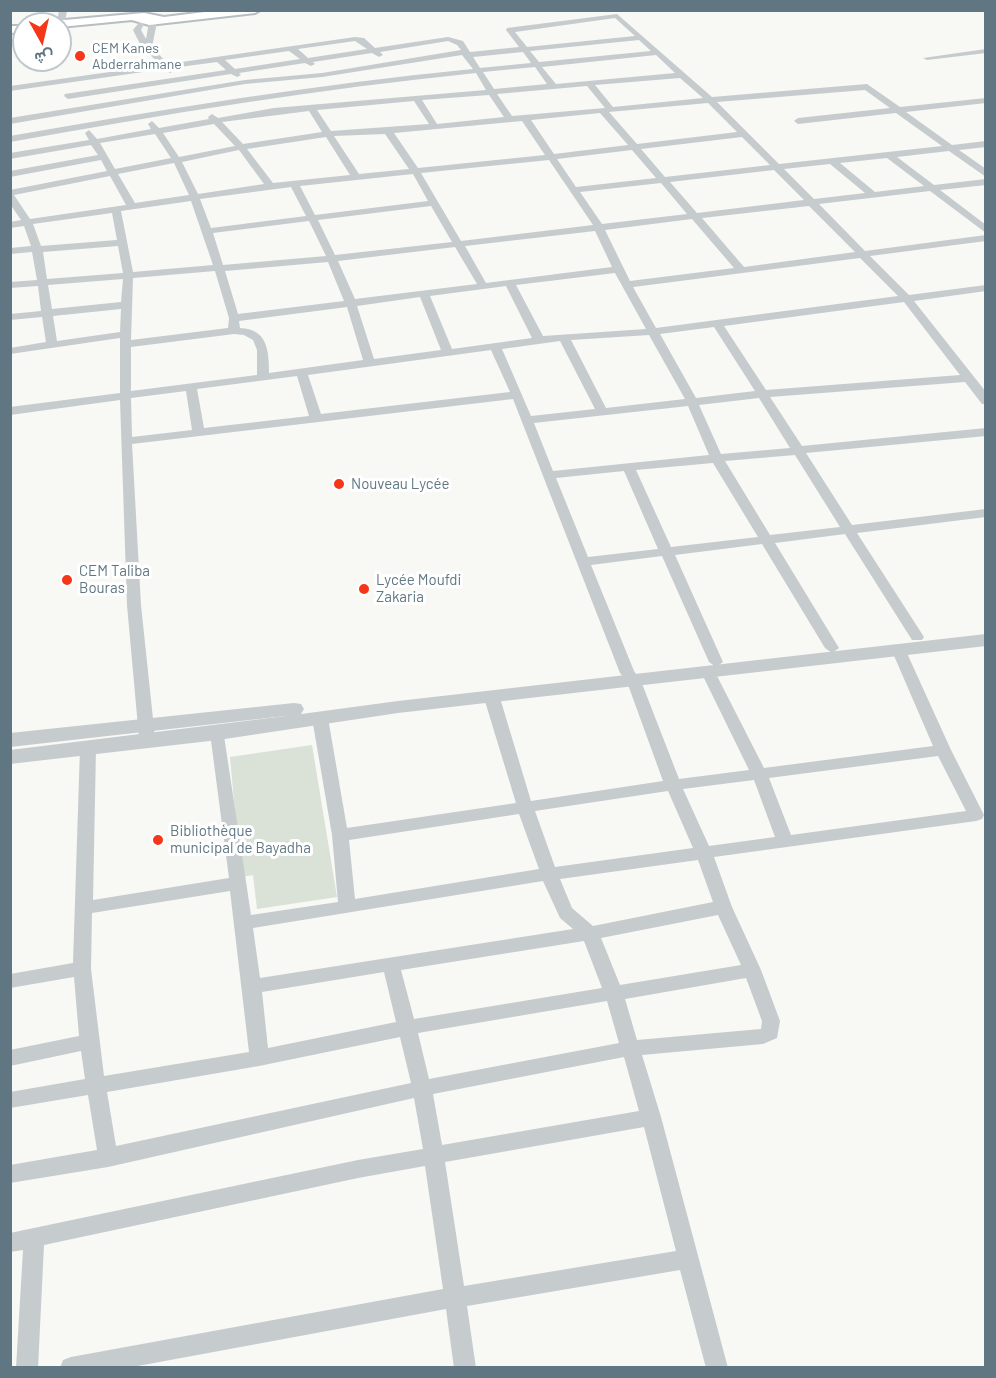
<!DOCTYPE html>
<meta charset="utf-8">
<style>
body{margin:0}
#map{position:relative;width:996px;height:1378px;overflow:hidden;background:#f8f8f5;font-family:Barlow,Vazirmatn,sans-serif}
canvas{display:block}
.frame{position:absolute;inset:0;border:12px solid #607783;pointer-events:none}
.north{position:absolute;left:12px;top:12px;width:60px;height:60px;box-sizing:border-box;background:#fff;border:2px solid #bfc9cd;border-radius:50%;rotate:172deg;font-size:16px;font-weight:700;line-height:24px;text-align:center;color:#607783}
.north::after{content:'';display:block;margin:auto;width:21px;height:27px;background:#f53619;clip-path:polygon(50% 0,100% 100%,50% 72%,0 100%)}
</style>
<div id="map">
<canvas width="996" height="1378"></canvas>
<div class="frame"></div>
<div class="north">ش</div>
</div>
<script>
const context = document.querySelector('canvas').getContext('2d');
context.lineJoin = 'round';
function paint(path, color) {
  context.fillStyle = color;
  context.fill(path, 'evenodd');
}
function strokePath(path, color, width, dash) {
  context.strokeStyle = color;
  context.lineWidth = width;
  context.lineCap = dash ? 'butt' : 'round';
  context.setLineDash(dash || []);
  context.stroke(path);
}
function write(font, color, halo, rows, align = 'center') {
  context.font = font + ' Barlow,sans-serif';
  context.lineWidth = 6;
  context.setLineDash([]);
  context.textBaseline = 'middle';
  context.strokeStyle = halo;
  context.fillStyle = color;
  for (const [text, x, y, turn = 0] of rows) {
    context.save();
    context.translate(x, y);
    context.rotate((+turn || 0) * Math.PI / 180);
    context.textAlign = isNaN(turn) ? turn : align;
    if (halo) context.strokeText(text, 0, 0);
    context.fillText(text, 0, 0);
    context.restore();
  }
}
paint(new Path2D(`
 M312 745 337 897 257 909 253 875 241 877 230 757Z`), '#dae1d6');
const secondary = new Path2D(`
 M221 10H260L255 13 149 25 132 20 60 27V24H47L53 21 144 13 164 17Z
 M10 26H24V32L10 33Z`);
strokePath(secondary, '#b7bec2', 4);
paint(new Path2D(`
 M59 10H67L65 23 61 25 57 23Z
 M617 14 712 97 867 84 900 107 986 98V103L906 112 952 145 986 141V147L959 150 986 169V177L949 151 897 157 934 185 986 179V185L940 190 986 225V233L930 191 819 204 865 251 986 235V241L870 256 909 295 986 285V291L914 301 986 392V404H982L965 382 770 397 802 446 986 428V436L806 453 852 525 986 509V517L857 533 924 637 922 640H912L845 534 775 543 839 648 832 653 825 648 762 544 675 555 723 662 716 667 709 662 662 556 591 565 634 671 641 681 679 779 749 770 701 672 708 667 715 672 764 768 933 746 892 651 899 646 906 651 951 750 984 815 982 819 976 821 714 857 732 907 761 970 780 1021 777 1038 763 1044 642 1055 661 1117 728 1368H706L680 1270 467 1306 476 1368H454L446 1309 127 1368H60L63 1360 71 1357 443 1289 425 1166 358 1178 44 1245 38 1368H16L23 1250 10 1252V1233L358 1160 423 1149 414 1098 108 1167 10 1183V1165L97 1150 88 1095 10 1108V1092L85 1079 81 1051 10 1066V1050L79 1036 74 977 10 988V974L73 963 80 748 82 744H94L96 748 93 900 229 878 210 733 218 728 223 729 251 915 338 902 332 835 312 718 315 714H325L328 718 347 828 516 803 484 698 492 693 500 698 531 801 663 781 627 682 620 673 513 399 132 444 141 605 155 738 147 743 139 738 127 605 120 400 10 415V407L120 393V338L10 354V348L46 342 42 317 10 320V314L41 311 38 286 10 288V282L37 280 32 252 10 254V248L31 246 24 226 10 228V222L21 220 10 204V190L107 171 101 160 10 177V171L98 155 91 145 10 159V153L89 140 85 133 89 130 97 139 151 129 148 124 152 121 159 128 209 119 208 117 212 114 218 118 274 108 486 90 476 73C319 89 165 114 10 142V136C164 109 318 84 473 69L462 55 322 77 245 84 10 124V118L245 80 322 73 461 50 457 45 448 41 380 52 383 55 379 57 372 53 313 62 315 64 311 66 305 63 239 73 241 75 237 77 231 74 68 99 64 96 65 94 226 70 217 62 172 68 174 71 170 73 164 69 10 91V86L160 65 140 44 133 30 141 20 145 22 141 30 146 39 149 22 153 20 157 22 152 47 168 64 355 37 364 38 375 48 448 37 463 41 470 52 519 47 506 30 507 28ZM615 18 635 36 527 47 515 32ZM639 40 651 51 539 62 530 51ZM355 41 367 49 308 58 298 49ZM289 51 300 59 235 69 225 60ZM523 52 531 63 480 68 473 57ZM656 55 675 73 556 84 542 67ZM535 67 547 84 494 89 483 72ZM680 78 703 98 613 107 595 85ZM587 86 605 108 512 116 497 94ZM865 90 890 108 798 118 794 121 798 124 896 113 942 146 779 164 717 102ZM489 95 504 117 437 124 422 100ZM414 101 429 124 331 131 317 110ZM708 103 737 132 637 144 609 112ZM309 111 322 132 243 144 222 122ZM600 113 628 145 554 154 531 120ZM522 121 545 155 418 168 394 133ZM214 124 235 146 179 157 163 133ZM155 134 171 158 115 169 100 143ZM385 134 409 169 359 174 334 136ZM326 137 350 175 273 183 247 149ZM742 137 770 165 665 177 641 149ZM239 150 264 184 198 194 182 162ZM632 150 656 178 576 187 557 159ZM887 158 924 186 875 192 840 163ZM549 160 593 225 461 241 421 173ZM174 163 189 195 135 203 118 174ZM830 164 865 193 814 199 784 169ZM774 170 804 200 697 213 670 182ZM413 174 428 201 315 215 300 186ZM110 176 126 205 30 219 14 195ZM661 183 687 214 602 224 580 192ZM291 187 306 216 211 228 200 199ZM191 201 213 265 133 272 121 211ZM431 206 452 242 335 255 318 220ZM809 206 855 252 744 267 702 218ZM112 213 117 240 41 246 33 224ZM692 219 734 268 630 281 605 230ZM309 221 326 256 223 265 213 233ZM595 231 612 267 486 283 465 246ZM118 246 123 273 47 279 43 252ZM455 247 477 284 355 299 338 261ZM860 258 898 296 656 328 633 287ZM328 262 344 301 238 314 225 271ZM215 271 229 318 228 328 131 340 133 278ZM615 273 646 329 543 336 516 285ZM123 279 121 302 52 309 48 285ZM506 286 532 338 452 349 430 296ZM420 297 441 350 374 359 357 306ZM904 302 960 375 766 390 724 326ZM347 307 363 360 269 373C269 350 267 329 240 328L239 321ZM121 309 120 332 57 341 53 316ZM714 327 755 391 696 398 660 334ZM234 334 244 335 253 340 257 350V375L131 391V347ZM649 335 685 399 606 408 571 340ZM560 341 595 409 531 416 502 349ZM491 350 510 392 321 414 308 375ZM297 376 309 416 204 428 197 389ZM186 391 192 430 132 437 131 398ZM759 398 790 448 721 454 699 405ZM688 406 709 455 553 471 534 423ZM795 455 840 527 770 535 725 461ZM713 463 758 537 671 547 636 470ZM624 471 658 549 588 557 556 478ZM938 756 966 811 791 835 769 778ZM754 780 775 837 709 846 683 789ZM668 791 693 848 555 867 535 811ZM519 814 539 869 355 899 349 840ZM698 860 713 902 593 926 572 908 560 879ZM543 881 560 918 573 929 260 978 253 928ZM230 891 249 1052 104 1076 91 969 92 913ZM718 915 741 965 620 985 601 938ZM584 941 602 988 414 1019 401 970ZM384 972 396 1022 268 1048 262 992ZM746 978 762 1021 761 1029 637 1040 625 999ZM607 1001 619 1043 429 1079 418 1033ZM400 1037 411 1083 116 1146 107 1092 259 1066ZM624 1057 639 1111 442 1145 433 1094ZM644 1127 676 1251 464 1286 445 1162Z
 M986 49V53L927 60 923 58Z`), '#c6cbce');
paint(new Path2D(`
 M986 634V646L398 713 218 740 10 764V750L294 715 10 747V733L294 703 301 704 304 709 301 714 294 715 398 701Z`), '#c6cbce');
paint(secondary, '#fff');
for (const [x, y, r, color] of [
 [80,56,6,"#f53619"],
 [339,484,6,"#f53619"],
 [67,580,6,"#f53619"],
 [364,589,6,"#f53619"],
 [158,840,6,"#f53619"]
]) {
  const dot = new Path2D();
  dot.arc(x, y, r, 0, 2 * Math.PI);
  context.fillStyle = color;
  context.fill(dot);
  strokePath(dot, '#fff', 2);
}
write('14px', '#607783', '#fff', [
 ["CEM Kanes",92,48],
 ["Abderrahmane",92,64]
], 'left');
write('15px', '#607783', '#fff', [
 ["Nouveau Lycée",351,484],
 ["CEM Taliba",79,571],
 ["Bouras",79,588],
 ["Lycée Moufdi",376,580],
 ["Zakaria",376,597],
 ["Bibliothèque",170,831],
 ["municipal de Bayadha",170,848]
], 'left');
</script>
